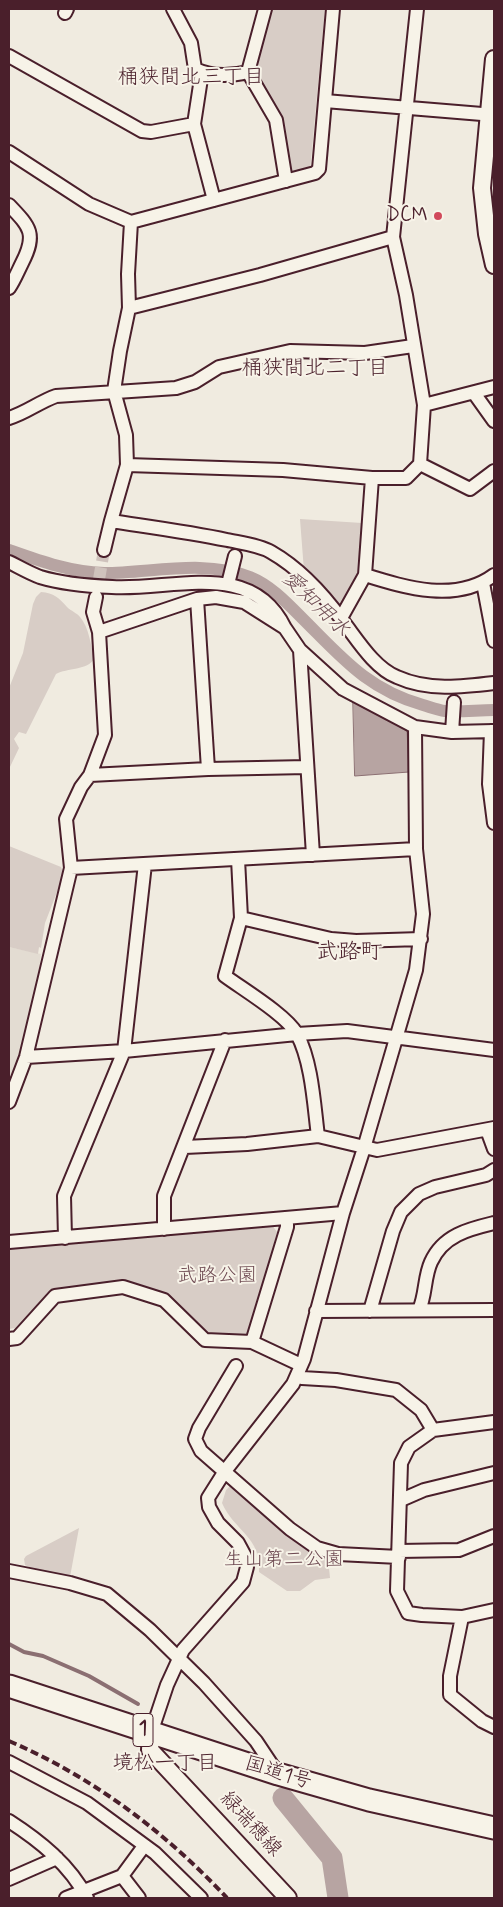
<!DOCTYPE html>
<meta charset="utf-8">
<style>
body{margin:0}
#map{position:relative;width:503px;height:1907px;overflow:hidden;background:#f0ebe0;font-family:Mynerve,sans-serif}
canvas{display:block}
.frame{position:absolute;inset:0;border:10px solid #4a1f2b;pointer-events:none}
</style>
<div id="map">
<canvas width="503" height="1907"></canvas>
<div class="frame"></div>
</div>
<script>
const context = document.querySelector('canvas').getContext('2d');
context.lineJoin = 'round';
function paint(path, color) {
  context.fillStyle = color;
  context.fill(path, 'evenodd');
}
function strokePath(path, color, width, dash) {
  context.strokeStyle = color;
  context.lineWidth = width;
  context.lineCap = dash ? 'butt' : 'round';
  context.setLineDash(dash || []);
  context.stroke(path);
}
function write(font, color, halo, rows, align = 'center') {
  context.font = font + ' Mynerve,"Klee One",sans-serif';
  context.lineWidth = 4;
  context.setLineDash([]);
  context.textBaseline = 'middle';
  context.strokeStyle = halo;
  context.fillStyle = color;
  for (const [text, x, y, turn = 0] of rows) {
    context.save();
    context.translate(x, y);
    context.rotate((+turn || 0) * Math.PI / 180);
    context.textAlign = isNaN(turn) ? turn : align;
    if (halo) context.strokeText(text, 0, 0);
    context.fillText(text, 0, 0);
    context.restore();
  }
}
paint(new Path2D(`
 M9 947 41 954 36 999 15 1068 9 1077Z`), '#e3dcd2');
paint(new Path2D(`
 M272 9H325L310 171 285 177 277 120 252 75Z
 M300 519 362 523 363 575 341 608 304 571Z
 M41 592C54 593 59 598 67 607 71 611 77 613 80 617 89 627 91 646 94 659 88 670 67 668 56 674L26 734 19 732 14 739 19 748 9 769V688L23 653 33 604 36 597Z
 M9 846 61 867 64 874 45 923 41 948 39 947 38 954 9 947Z
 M272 1225 277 1232 251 1332 248 1337 208 1336 165 1293 122 1280 51 1289 15 1328 9 1329V1248Z
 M231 1485 304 1548 328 1558 330 1578 315 1580 300 1591H287L259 1572C262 1537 234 1531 222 1503L226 1490Z
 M79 1528 70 1577 36 1570 25 1565 24 1559 26 1556Z`), '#d8cdc6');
const water = new Path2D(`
 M353 697 407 730 409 772 355 776Z`);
paint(water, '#b7a4a2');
strokePath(water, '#8b6f72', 1);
strokePath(new Path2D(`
 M9 1644 24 1652 43 1656 89 1676 138 1704`), '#8b6f72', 4);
strokePath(new Path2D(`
 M9 550C40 561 70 572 104 573 152 573 203 559 250 577 272 586 288 604 305 621 343 659 369 690 423 705 430 707 438 710 445 711 461 712 478 710 494 710`), '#b7a4a2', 12);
strokePath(new Path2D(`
 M283 1798 332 1858 338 1898`), '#b7a4a2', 21);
strokePath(new Path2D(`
 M96 597 104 550`), '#cfc2bc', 12, [12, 6]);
const street = new Path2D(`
 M173 9 191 43 195 69C212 77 231 76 248 72L265 9
 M333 9 319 169 315 173 131 222 128 274 129 308 120 351 114 391 126 435 127 465 111 521C150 527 189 532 227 540 241 543 259 545 271 552 299 568 323 594 342 620 357 639 374 668 397 677 428 691 461 687 494 683
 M65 13 67 9
 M9 56 142 131 151 132 194 124
 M202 72 194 124 214 200
 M248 72 276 120 286 181
 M325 101 494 115
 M9 152 89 204 131 222
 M9 205C30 227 37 234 22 263 18 271 14 281 9 288
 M129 308 260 275 393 237
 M474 393 494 421
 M424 405 494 387
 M9 418C26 413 39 402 56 396L176 388 195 382 219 367 290 351 365 353 413 346
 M420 464 470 489 494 471
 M127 465 283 470 372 478H406L420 464 424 405 406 295 393 237 417 9
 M104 550 111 521
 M9 562C19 567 29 573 40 577 63 584 88 586 112 587 172 591 251 558 285 628
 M365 575C407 588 456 603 494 575
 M483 583 494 641
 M228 584 235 556
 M96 597 93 612 99 632
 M197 599 208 769
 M341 618 365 575 372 478
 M300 650 313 855
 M491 731 489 784 494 823
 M452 732 454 702
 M90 775 208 769 307 767
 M238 859 241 918 225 976C244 990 286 1015 297 1034 312 1062 314 1105 318 1136
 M71 868 416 849
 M241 918 331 939 356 941 421 939
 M26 1057 124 1051 297 1034 347 1031 494 1050
 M9 1102 26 1057 71 868 66 819 81 787 90 775 105 735 99 632 197 599 216 597 244 602 285 628 300 650 343 689 415 727 452 732 494 731
 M487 1130 494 1149
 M185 1147 247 1144 318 1136 377 1150 494 1128
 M164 1229V1196L225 1040
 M65 1238 64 1196 124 1051 145 864
 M9 1242 343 1213
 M419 1310C426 1295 424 1277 431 1262 443 1235 469 1229 494 1223
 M316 1311 494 1310
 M370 1311 393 1231 401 1212 419 1194 435 1187 486 1175 494 1170
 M9 1339 17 1338 55 1296 123 1287 164 1300 205 1340 252 1342 301 1365
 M252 1342 287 1227V1218
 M236 1366 199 1428 195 1439 201 1451 290 1529 317 1548 338 1554 399 1557
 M297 1375 302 1378 336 1380 396 1390 421 1410 433 1430
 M494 1422 433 1430 409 1447 401 1463 397 1591 408 1613 422 1615 462 1617 494 1610
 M401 1500 424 1490 494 1473
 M399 1551 459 1550 494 1536
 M9 1571 70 1583 107 1594 150 1630 204 1683 256 1741 278 1774
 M462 1617 450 1676V1695L482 1721 494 1727
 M151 1733 167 1685 183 1650 243 1582 247 1567 245 1556 238 1543 218 1523 209 1507 208 1498 225 1471 293 1384 304 1359 343 1213 364 1148 416 970 423 914 416 849 415 727
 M9 1762 87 1803 155 1853 201 1898
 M9 1821C40 1841 70 1865 87 1898
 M122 1876 139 1898
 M9 1879 57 1858
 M66 1898 122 1876 144 1846`);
const secondary = new Path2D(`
 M494 59 482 188 487 234 494 265
 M151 1733 150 1750 288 1898`);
const highway = new Path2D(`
 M9 1686 278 1774 369 1800 494 1828`);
strokePath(street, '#4a1f2b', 16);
strokePath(secondary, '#4a1f2b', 20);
strokePath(highway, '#4a1f2b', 25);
strokePath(street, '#f7f3e8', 12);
strokePath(secondary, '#f7f3e8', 16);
strokePath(highway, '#f7f3e8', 21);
strokePath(new Path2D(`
 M9 1741C93 1777 165 1832 227 1898`), '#4a1f2b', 4, [8, 4]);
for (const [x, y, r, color] of [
 [438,216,5,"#d1495b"]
]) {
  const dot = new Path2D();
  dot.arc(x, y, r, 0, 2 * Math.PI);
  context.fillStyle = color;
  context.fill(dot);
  strokePath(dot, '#f7f3e8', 2);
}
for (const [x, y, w] of [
 [143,1730,20]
]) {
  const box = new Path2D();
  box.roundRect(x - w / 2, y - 16.5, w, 33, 4);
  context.fillStyle = '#f7f3e8';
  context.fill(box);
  strokePath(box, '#4a1f2b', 1);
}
write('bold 19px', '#4a1f2b', null, [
 ["1",143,1730]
]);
write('20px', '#4a1f2b', '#f7f3e8', [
 ["DCM",428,216]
], 'right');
write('20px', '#6e4a52', '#f7f3e8', [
 ["武路公園",217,1277],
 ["生山第二公園",284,1561]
]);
write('20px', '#4a1f2b', '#f7f3e8', [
 ["国道1号",278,1774,17],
 ["緑瑞穂線",250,1825,47]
]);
write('21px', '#4a1f2b', '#f7f3e8', [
 ["桶狭間北三丁目",191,79],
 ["桶狭間北二丁目",315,370],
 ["境松一丁目",165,1765]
]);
write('italic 21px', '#704e55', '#f7f3e8', [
 ["愛知用水",315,605,44]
]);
write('22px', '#4a1f2b', '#f7f3e8', [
 ["武路町",349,953]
]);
</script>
